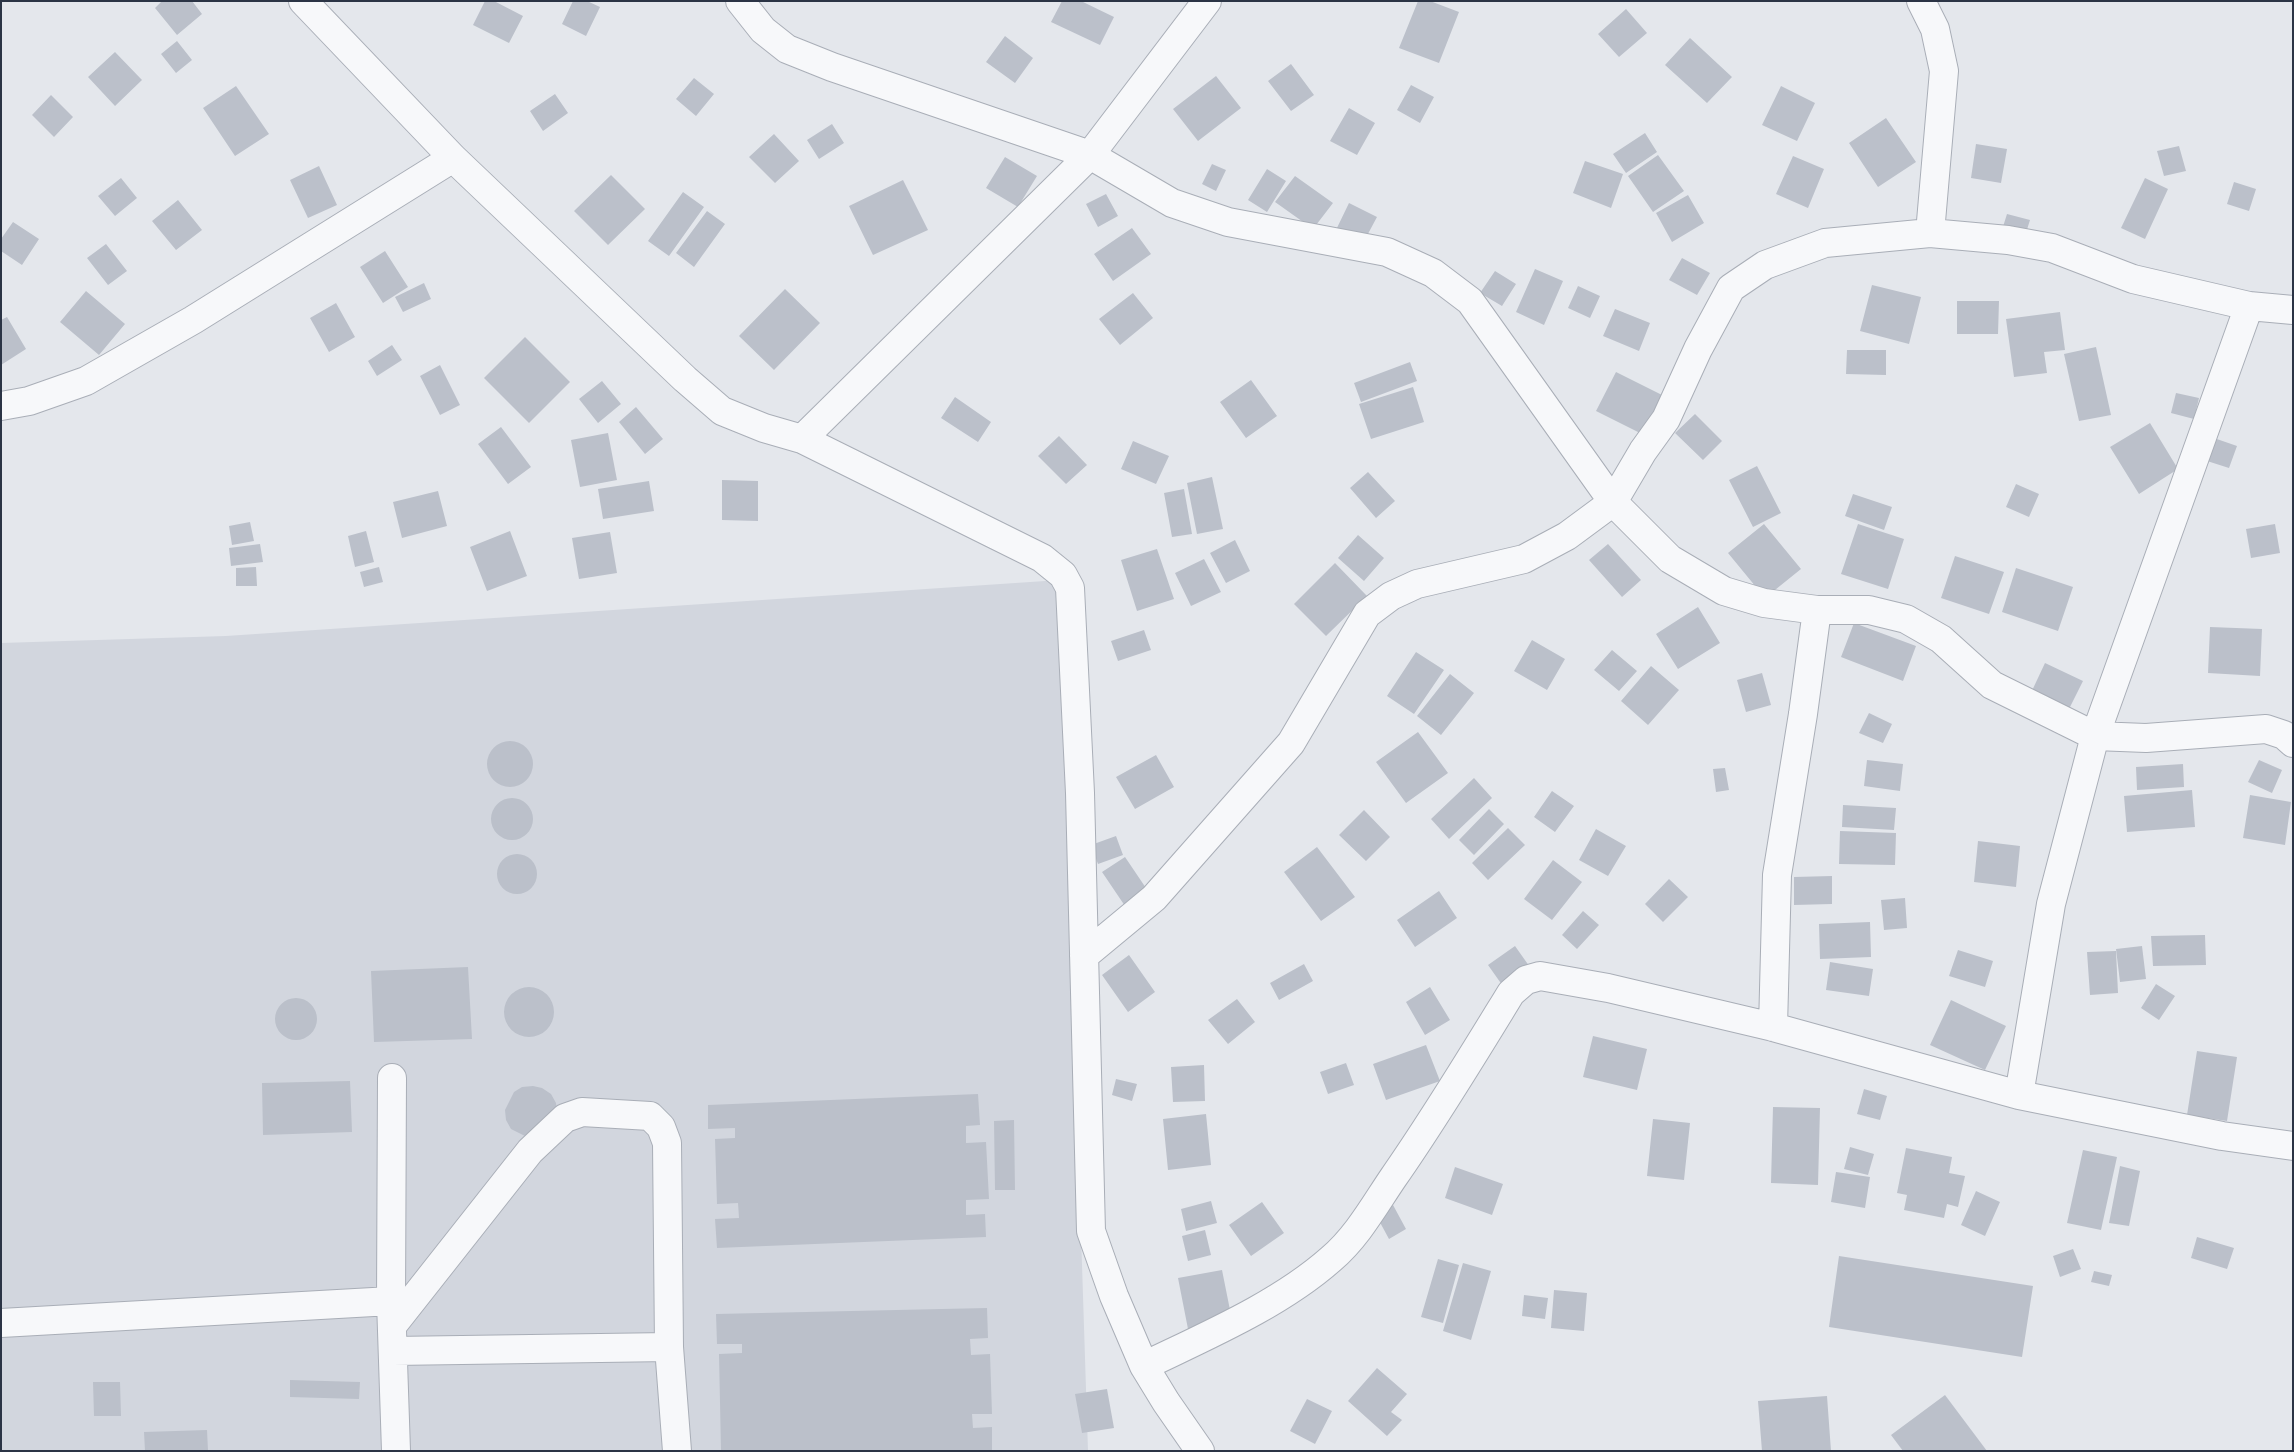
<!DOCTYPE html>
<style>
body{margin:0}
#map{position:relative;width:2294px;height:1452px;overflow:hidden;background:#e4e7ec;font-family:"Varela Round",sans-serif}
canvas{display:block}
.frame{position:absolute;inset:0;border:2px solid #2b3445;pointer-events:none}
</style>
<div id="map">
<canvas width="2294" height="1452"></canvas>
<div class="frame"></div>
</div>
<script>
const context = document.querySelector('canvas').getContext('2d');
context.lineJoin = 'round';
function paint(path, color) {
  context.fillStyle = color;
  context.fill(path, 'evenodd');
}
function strokePath(path, color, width, dash) {
  context.strokeStyle = color;
  context.lineWidth = width;
  context.lineCap = dash ? 'butt' : 'round';
  context.setLineDash(dash || []);
  context.stroke(path);
}
paint(new Path2D(`
 M1060 580 1088 1451H1V643L226 636Z`), '#d2d6de');
paint(new Path2D(`
 M162 1H192L202 14 177 35 155 8Z
 M485 1H494L523 16 509 43 473 25Z
 M573 1H587L600 7 586 36 562 24Z
 M1062 1H1081L1114 17 1100 45 1051 22Z
 M1418 1H1430L1459 12 1439 63 1399 48Z
 M1626 9 1647 33 1619 57 1598 34Z
 M1005 36 1033 58 1015 83 986 62Z
 M1690 38 1732 77 1707 103 1665 65Z
 M177 41 192 60 176 73 161 54Z
 M115 52 142 80 115 106 88 77Z
 M1291 64 1314 95 1291 111 1268 81Z
 M1216 76 1241 108 1198 141 1173 109Z
 M694 78 714 94 696 116 676 99Z
 M1411 85 1434 97 1420 123 1397 110Z
 M236 86 269 134 235 156 203 108Z
 M1781 86 1815 103 1797 141 1762 125Z
 M555 94 568 113 543 131 530 111Z
 M51 95 73 117 54 137 32 115Z
 M1349 108 1375 123 1357 155 1330 141Z
 M1886 118 1916 162 1878 187 1849 143Z
 M832 124 844 143 819 159 807 140Z
 M1645 133 1657 152 1626 173 1613 154Z
 M774 134 799 161 775 183 749 157Z
 M1976 144 2007 149 2001 183 1971 178Z
 M2179 146 2186 171 2164 176 2157 151Z
 M1658 155 1684 191 1653 212 1628 176Z
 M1793 156 1824 169 1808 208 1776 194Z
 M1005 157 1037 176 1018 207 986 188Z
 M1585 161 1623 174 1611 208 1573 193Z
 M1212 164 1226 170 1216 191 1202 184Z
 M319 166 337 205 308 218 290 180Z
 M1267 169 1286 181 1267 212 1248 200Z
 M611 175 645 209 608 245 574 211Z
 M1295 176 1333 203 1313 229 1275 202Z
 M121 178 137 198 115 216 98 196Z
 M2145 178 2168 189 2145 239 2121 228Z
 M903 180 928 230 873 255 849 206Z
 M2234 182 2256 189 2249 211 2227 204Z
 M683 192 704 207 669 256 648 241Z
 M1106 194 1118 216 1098 227 1086 204Z
 M1688 195 1704 223 1672 242 1656 213Z
 M178 200 202 230 176 250 152 221Z
 M1349 203 1377 217 1362 245 1335 232Z
 M707 211 725 224 694 267 676 253Z
 M2007 214 2030 220 2024 239 2001 233Z
 M13 222 39 239 22 265 1 251V239Z
 M1132 228 1151 254 1113 281 1094 254Z
 M106 244 127 271 108 285 87 258Z
 M385 251 408 287 383 303 360 267Z
 M1682 258 1710 273 1697 295 1669 280Z
 M1535 269 1563 281 1544 325 1516 312Z
 M1495 271 1516 284 1502 306 1480 293Z
 M424 283 431 299 403 312 395 297Z
 M1872 285 1921 297 1909 344 1860 331Z
 M1578 286 1600 296 1590 318 1568 308Z
 M785 289 820 323 774 370 739 336Z
 M86 291 125 324 99 355 60 322Z
 M1133 293 1153 318 1120 345 1099 319Z
 M1957 301H1999L1998 334H1957Z
 M336 303 355 337 329 352 310 318Z
 M1615 309 1650 323 1639 351 1603 336Z
 M2060 312 2065 350 2044 352 2047 373 2014 377 2006 319Z
 M7 317 26 349 1 365V320Z
 M525 337 570 382 529 423 484 378Z
 M392 345 402 360 377 376 368 361Z
 M2096 347 2111 415 2079 421 2064 354Z
 M1847 350H1886V375L1846 374Z
 M1410 362 1417 381 1361 402 1354 383Z
 M440 365 460 405 440 415 420 376Z
 M1616 372 1668 398 1648 437 1596 411Z
 M1251 380 1277 416 1246 438 1220 402Z
 M602 381 621 404 598 423 579 399Z
 M1413 387 1424 422 1371 439 1359 404Z
 M2176 393 2199 398 2194 419 2171 413Z
 M955 397 991 422 978 442 941 418Z
 M636 407 663 439 645 454 619 422Z
 M1695 414 1722 441 1703 460 1675 433Z
 M2150 423 2178 469 2139 494 2110 447Z
 M501 427 531 467 508 484 478 444Z
 M608 433 617 480 580 487 571 440Z
 M1059 436 1087 465 1066 484 1038 456Z
 M2211 437 2237 446 2229 468 2204 460Z
 M1133 441 1169 456 1156 484 1121 469Z
 M1757 466 1781 513 1753 527 1729 480Z
 M1368 472 1395 501 1376 518 1350 488Z
 M1212 477 1223 529 1197 534 1187 483Z
 M722 480 758 481V521L722 520Z
 M649 481 654 511 603 519 598 489Z
 M2016 484 2039 494 2029 517 2006 507Z
 M1184 489 1192 534 1172 537 1164 493Z
 M438 491 447 526 402 538 393 502Z
 M1853 494 1892 507 1884 530 1845 516Z
 M250 522 254 541 232 545 229 526Z
 M1764 524 1801 569 1765 598 1728 553Z
 M1858 524 1904 539 1888 589 1841 574Z
 M2275 524 2280 553 2251 558 2246 529Z
 M366 531 374 562 355 567 348 536Z
 M510 531 527 576 487 591 470 547Z
 M610 532 617 573 579 579 572 538Z
 M1358 535 1384 558 1364 581 1338 558Z
 M1235 540 1250 571 1226 583 1210 553Z
 M260 544 263 562 231 566 229 548Z
 M1608 544 1641 580 1622 597 1589 560Z
 M1157 549 1174 599 1137 611 1121 560Z
 M1955 556 2004 572 1989 614 1941 598Z
 M1204 559 1221 592 1191 606 1175 573Z
 M1335 563 1367 596 1326 636 1294 604Z
 M256 567 257 586H236V568Z
 M379 567 383 582 364 587 360 572Z
 M2016 568 2073 587 2058 631 2002 612Z
 M1698 607 1720 643 1678 669 1656 634Z
 M1854 623 1916 646 1903 681 1841 657Z
 M2210 627 2262 629 2260 676 2208 673Z
 M1144 630 1151 650 1118 661 1111 641Z
 M1532 640 1565 659 1547 690 1514 671Z
 M1612 650 1637 671 1619 691 1594 670Z
 M1416 652 1444 670 1414 714 1387 696Z
 M2045 663 2083 681 2067 713 2030 695Z
 M1651 666 1679 690 1648 725 1621 701Z
 M1762 673 1771 705 1746 712 1737 680Z
 M1450 674 1474 693 1441 735 1417 716Z
 M1869 713 1892 724 1883 743 1859 733Z
 M1418 732 1448 773 1406 803 1376 762Z
 M487 764a23 23 0 1 1 46 0a23 23 0 1 1-46 0Z
 M1156 755 1174 787 1135 809 1116 777Z
 M1867 760 1903 764 1900 791 1864 786Z
 M2259 760 2282 770 2272 793 2248 782Z
 M2183 764 2184 787 2137 790 2136 767Z
 M1725 768 1729 790 1716 792 1713 769Z
 M1474 778 1492 798 1449 839 1431 819Z
 M2192 790 2195 827 2127 832 2124 796Z
 M1552 791 1574 806 1555 832 1534 817Z
 M2250 795 2291 802 2285 845 2243 838Z
 M491 819a21 21 0 1 1 42 0a21 21 0 1 1-42 0Z
 M1843 805 1896 808 1894 830 1842 827Z
 M1489 809 1504 824 1474 855 1459 840Z
 M1364 810 1390 837 1366 861 1339 835Z
 M1508 828 1525 845 1488 880 1472 863Z
 M1596 829 1626 846 1608 876 1579 860Z
 M1840 831 1896 833 1895 865 1839 864Z
 M1116 836 1123 855 1098 864 1091 845Z
 M1978 841 2020 846 2016 887 1974 882Z
 M1317 847 1355 897 1321 921 1284 872Z
 M497 874a20 20 0 1 1 40 0a20 20 0 1 1-40 0Z
 M1125 857 1148 891 1125 906 1102 872Z
 M1553 860 1582 882 1552 920 1524 899Z
 M1832 876V904L1794 905V877Z
 M1669 879 1688 897 1663 922 1645 904Z
 M1439 891 1457 918 1415 947 1397 920Z
 M1905 898 1907 928 1884 930 1881 900Z
 M1583 911 1599 925 1577 949 1562 935Z
 M1870 922 1871 957 1820 959 1819 924Z
 M2205 935 2206 965 2153 966 2151 936Z
 M1515 946 1532 970 1505 989 1488 965Z
 M2142 946 2146 979 2120 982 2116 949Z
 M1958 950 1993 961 1985 987 1949 976Z
 M2116 951 2118 993 2090 995 2087 952Z
 M1129 955 1155 992 1128 1012 1102 975Z
 M1830 962 1873 969 1869 996 1826 990Z
 M1304 964 1313 981 1279 1000 1270 983Z
 M468 967 472 1039 374 1042 371 971Z
 M2156 984 2175 996 2159 1020 2141 1008Z
 M1430 987 1450 1020 1425 1035 1406 1002Z
 M504 1012a25 25 0 1 1 50 0a25 25 0 1 1-50 0Z
 M275 1019a21 21 0 1 1 42 0a21 21 0 1 1-42 0Z
 M1237 999 1255 1022 1228 1044 1208 1020Z
 M1951 1000 2006 1026 1985 1070 1930 1045Z
 M1593 1036 1647 1049 1637 1090 1583 1077Z
 M1426 1045 1440 1081 1386 1100 1373 1064Z
 M2197 1051 2237 1057 2227 1121 2187 1115Z
 M1346 1063 1354 1085 1328 1094 1320 1072Z
 M1204 1065 1205 1101 1173 1102 1171 1067Z
 M1116 1079 1137 1084 1132 1101 1112 1095Z
 M350 1081 352 1132 263 1135 262 1083Z
 M533 1086 542 1088 551 1094 556 1103 557 1113 529 1138 511 1129 506 1120 505 1110 514 1092 522 1087Z
 M1864 1089 1887 1096 1880 1120 1857 1114Z
 M978 1094 980 1125 966 1126V1143L986 1142 989 1199 966 1200V1215L985 1214 986 1237 717 1248 715 1219 739 1218 738 1203 717 1204 715 1139 735 1138V1128L708 1129V1105Z
 M1773 1107 1820 1108 1818 1185 1771 1183Z
 M1206 1114 1211 1165 1168 1170 1163 1119Z
 M1653 1119 1690 1123 1684 1180 1647 1176Z
 M1014 1120 1015 1190H995L994 1121Z
 M1850 1147 1874 1154 1868 1175 1844 1169Z
 M1906 1148 1952 1157 1949 1173 1965 1176 1958 1207 1947 1204 1944 1218 1904 1210 1907 1195 1897 1193Z
 M2083 1150 2117 1157 2101 1230 2067 1223Z
 M2120 1166 2140 1171 2129 1226 2109 1223Z
 M1455 1167 1503 1184 1492 1215 1445 1198Z
 M1836 1172 1870 1177 1865 1208 1831 1202Z
 M1976 1191 2000 1202 1985 1236 1961 1225Z
 M1211 1201 1217 1223 1186 1231 1181 1209Z
 M1262 1202 1284 1233 1251 1256 1229 1225Z
 M1393 1205 1406 1229 1389 1239 1376 1215Z
 M1205 1230 1211 1255 1188 1261 1182 1236Z
 M2197 1237 2234 1248 2227 1269 2191 1258Z
 M2073 1249 2081 1269 2060 1277 2053 1256Z
 M1839 1256 2033 1286 2022 1357 1829 1327Z
 M1438 1259 1459 1265 1443 1323 1421 1317Z
 M1463 1263 1491 1271 1471 1340 1443 1331Z
 M1222 1270 1232 1320 1188 1329 1178 1278Z
 M2094 1271 2112 1275 2109 1286 2091 1282Z
 M1554 1290 1587 1293 1584 1331 1551 1328Z
 M1524 1295 1548 1298 1545 1319 1522 1316Z
 M987 1308 988 1338 970 1339 971 1355 990 1354 992 1414H972L973 1428 992 1427V1451H721L719 1354 742 1353V1344H717L716 1314Z
 M1377 1368 1407 1394 1391 1412 1402 1420 1387 1436 1348 1401Z
 M290 1380 360 1382 359 1399 290 1397Z
 M93 1382H120L121 1416H94Z
 M1107 1389 1114 1428 1082 1433 1075 1394Z
 M1945 1395 1987 1451H1903L1891 1435Z
 M1827 1396 1831 1451H1762L1758 1401Z
 M1307 1399 1332 1411 1315 1444 1290 1431Z
 M207 1430 208 1451H145L144 1432Z`), '#bbc0ca');
const minor = new Path2D(`
 M303 1 453 158 685 379 722 411 764 428 802 439 1090 155 1207 1
 M740 1 763 30 787 49 832 67 1090 155 1172 203 1228 222 1387 252 1433 273 1470 301 1613 502 1670 559 1724 591 1764 603 1817 610H1869L1906 619 1941 639 1992 685 2095 736 2146 738 2266 729 2284 735 2293 743
 M1921 1 1935 29 1944 71 1930 233
 M1 406 29 401 86 381 193 320 453 158
 M802 439 1042 558 1063 575 1070 588 1080 793 1091 1231 1114 1296 1144 1366
 M1084 956 1154 898 1291 743 1367 614 1391 596 1417 584 1524 559 1567 536 1613 502 1643 451 1666 419 1698 349 1731 288 1765 265 1825 243 1930 233 2008 240 2052 248 2133 279 2249 306 2293 310
 M1773 1027 1777 875 1803 714 1817 610
 M392 1078 391 1301 396 1451
 M2019 1095 2051 904 2095 736 2249 306
 M1 1323 391 1301
 M392 1326 530 1151 565 1118 582 1112 650 1116 661 1127 667 1143 669 1347 677 1451
 M393 1351 669 1347
 M1200 1451 1166 1402 1144 1366C1206 1336 1279 1305 1331 1259 1357 1237 1374 1206 1393 1178 1435 1118 1473 1055 1511 993L1526 980 1540 976 1608 988 1773 1027 2019 1095 2222 1136 2293 1146`);
strokePath(minor, '#a9aeb7', 30);
strokePath(minor, '#f7f8fa', 28);
</script>
